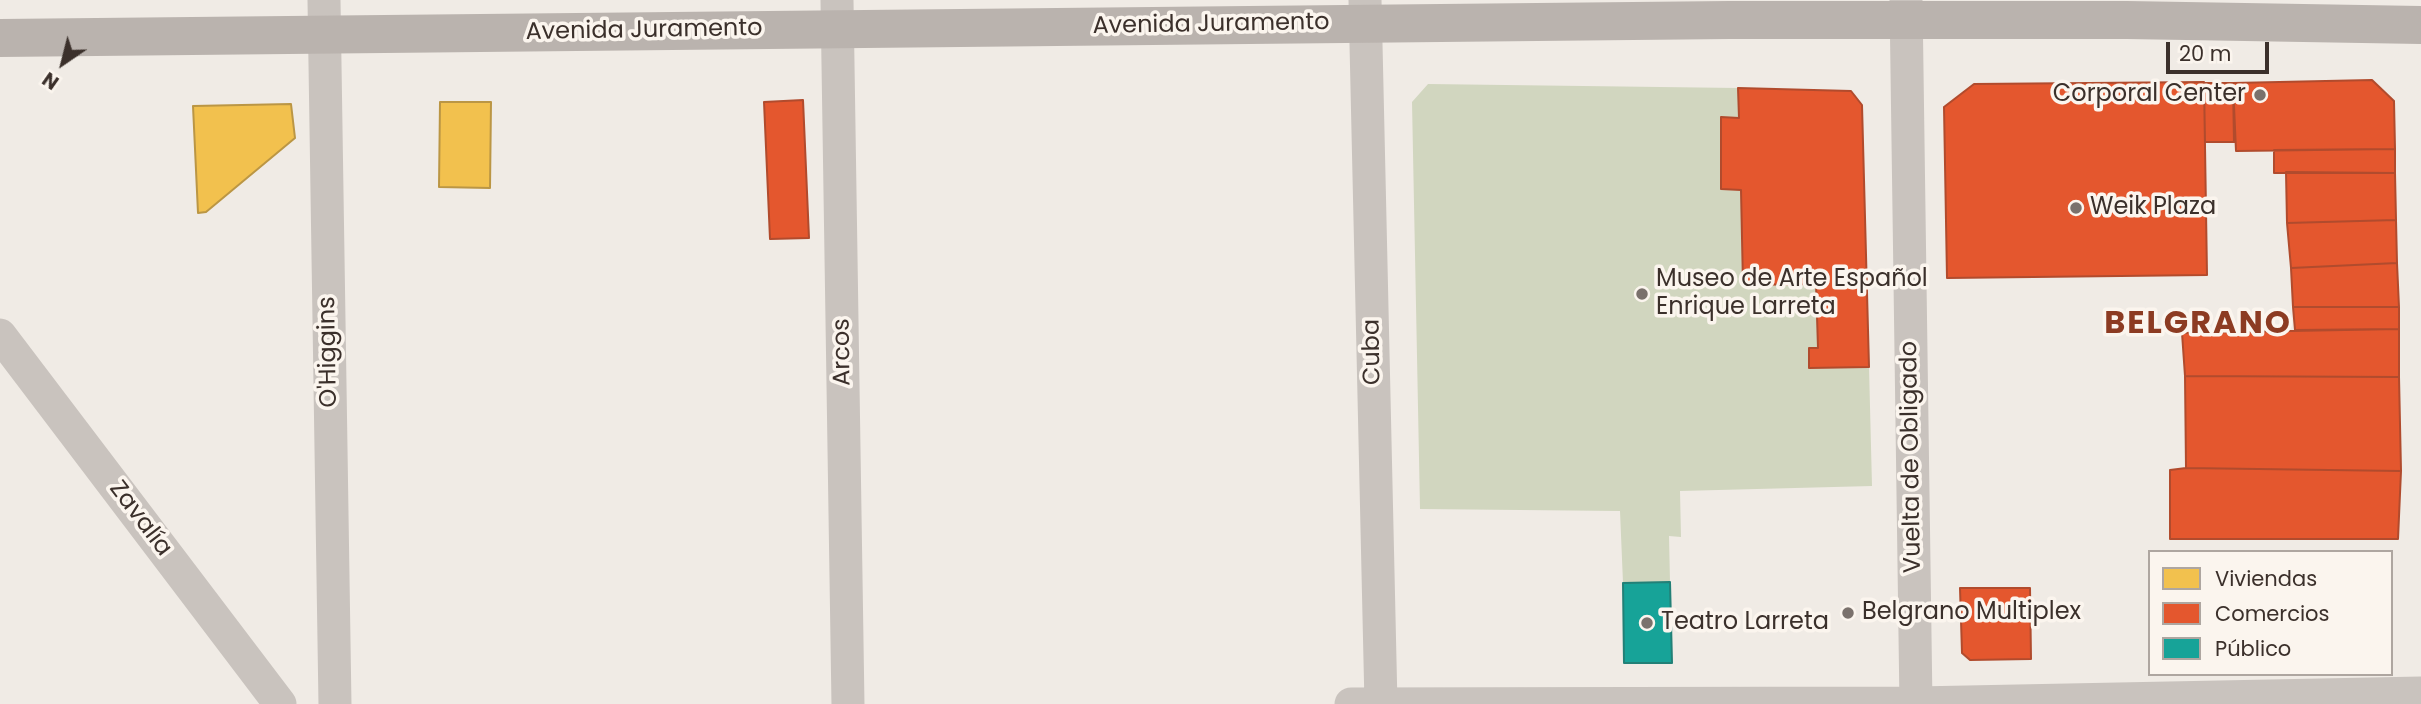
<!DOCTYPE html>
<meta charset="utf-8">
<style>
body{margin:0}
#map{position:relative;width:2421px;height:704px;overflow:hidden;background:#f0ebe5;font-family:Poppins,sans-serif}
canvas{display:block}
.legend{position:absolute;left:2148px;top:550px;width:245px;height:126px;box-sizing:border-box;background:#fbf5ee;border:2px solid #aea6a0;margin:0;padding:9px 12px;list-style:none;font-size:21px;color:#3b302b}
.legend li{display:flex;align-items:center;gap:14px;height:35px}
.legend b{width:35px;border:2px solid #aea6a0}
.north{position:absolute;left:28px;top:28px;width:70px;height:70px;-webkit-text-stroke:5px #fbf5ee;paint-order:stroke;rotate:215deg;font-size:19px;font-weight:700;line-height:28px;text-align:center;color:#3b302b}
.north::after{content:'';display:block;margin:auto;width:24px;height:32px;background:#3b302b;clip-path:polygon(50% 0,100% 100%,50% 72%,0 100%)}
.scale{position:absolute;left:2166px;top:42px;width:103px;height:32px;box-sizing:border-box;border:4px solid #3b302b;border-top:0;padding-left:9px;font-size:21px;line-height:24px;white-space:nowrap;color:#3b302b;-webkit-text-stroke:5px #fbf5ee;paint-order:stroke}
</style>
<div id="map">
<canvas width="2421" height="704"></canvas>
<ul class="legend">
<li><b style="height:19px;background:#f2c14e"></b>Viviendas</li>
<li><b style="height:19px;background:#e4572e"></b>Comercios</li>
<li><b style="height:19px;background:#17a398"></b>Público</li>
</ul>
<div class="north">N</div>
<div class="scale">20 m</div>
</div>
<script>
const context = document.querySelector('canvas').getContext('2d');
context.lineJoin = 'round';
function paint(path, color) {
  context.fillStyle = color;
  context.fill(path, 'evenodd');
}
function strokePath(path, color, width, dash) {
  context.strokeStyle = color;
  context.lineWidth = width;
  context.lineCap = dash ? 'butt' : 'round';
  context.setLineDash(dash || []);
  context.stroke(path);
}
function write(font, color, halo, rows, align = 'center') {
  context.font = font + ' Poppins,sans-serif';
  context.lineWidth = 7;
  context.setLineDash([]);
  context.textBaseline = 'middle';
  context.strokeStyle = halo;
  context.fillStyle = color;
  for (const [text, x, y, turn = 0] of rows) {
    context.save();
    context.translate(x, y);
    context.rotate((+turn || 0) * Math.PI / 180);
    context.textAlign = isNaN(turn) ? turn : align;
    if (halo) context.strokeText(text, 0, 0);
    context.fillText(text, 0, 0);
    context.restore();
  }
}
paint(new Path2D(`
 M1428 84 1738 88 1739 118 1721 117V189L1741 190 1743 284H1816L1818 348H1809L1869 367 1872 486 1680 491 1681 537 1669 536 1670 582 1623 583 1620 511 1420 509 1412 102Z`), '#d1d6bf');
const homes = new Path2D(`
 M440 102H491L490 188 439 187Z
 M291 104 295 138 206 212 198 213 193 106Z`);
paint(homes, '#f2c14e');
strokePath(homes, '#bb9644', 2);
const shops = new Path2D(`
 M2372 80 2394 101 2395 149 2236 151 2233 83Z
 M2204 82 2207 275 1947 278 1944 107 1974 84Z
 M2204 83H2233L2234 142H2205Z
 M1738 88 1851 91 1862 105 1869 367 1809 368V348H1818L1816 284 1743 285 1741 190 1721 189V117L1739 118Z
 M803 100 809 238 770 239 764 102Z
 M2395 149V173H2274V150Z
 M2286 172 2395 173 2396 220 2287 223Z
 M2396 220 2397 263 2291 268 2287 223Z
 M2397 263 2399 307H2293L2291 268Z
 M2293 307H2399V329L2295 330Z
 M2399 329V377L2185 376 2182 333Z
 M2185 376 2399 377 2401 471 2186 468Z
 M2186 468 2401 471 2398 539H2170V470Z
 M1960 588H2030L2031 659 1970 660 1962 653Z`);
paint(shops, '#e4572e');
strokePath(shops, '#b14b2d', 2);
const public = new Path2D(`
 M1670 582 1672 663H1624L1623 583Z`);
paint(public, '#17a398');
strokePath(public, '#228077', 2);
strokePath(new Path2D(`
 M324 0 335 704
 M837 0 848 704
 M1365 0 1381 704
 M1906 0 1916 704
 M0 335 280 704
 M1351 704 1916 703 2421 693`), '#c9c3be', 33);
strokePath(new Path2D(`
 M0 38 1729 20H2127L2421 25`), '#bab3ae', 38);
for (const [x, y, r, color] of [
 [2260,95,7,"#7a716c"],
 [2076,208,7,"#7a716c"],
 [1642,294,7,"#7a716c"],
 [1848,613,7,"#7a716c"],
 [1647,623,7,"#7a716c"]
]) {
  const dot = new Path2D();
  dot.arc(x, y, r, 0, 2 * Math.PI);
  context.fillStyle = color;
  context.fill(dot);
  strokePath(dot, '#fbf5ee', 2.5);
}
write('24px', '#3b302b', '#fbf5ee', [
 ["Avenida Juramento",1211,25,-1],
 ["Avenida Juramento",644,31,-1],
 ["O'Higgins",329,352,-91],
 ["Arcos",843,352,-91],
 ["Cuba",1373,352,-91],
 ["Vuelta de Obligado",1912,457,-91],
 ["Zavalía",140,519,53]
]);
write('24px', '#3b302b', '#fbf5ee', [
 ["Corporal Center",2246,95,"right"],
 ["Weik Plaza",2090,208],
 ["Museo de Arte Español",1656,280],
 ["Enrique Larreta",1656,308],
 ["Belgrano Multiplex",1862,613],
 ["Teatro Larreta",1661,623]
], 'left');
context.letterSpacing = '2px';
write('bold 32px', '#8c3b22', '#fbf5ee', [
 ["BELGRANO",2198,325]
]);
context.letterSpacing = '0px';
</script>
